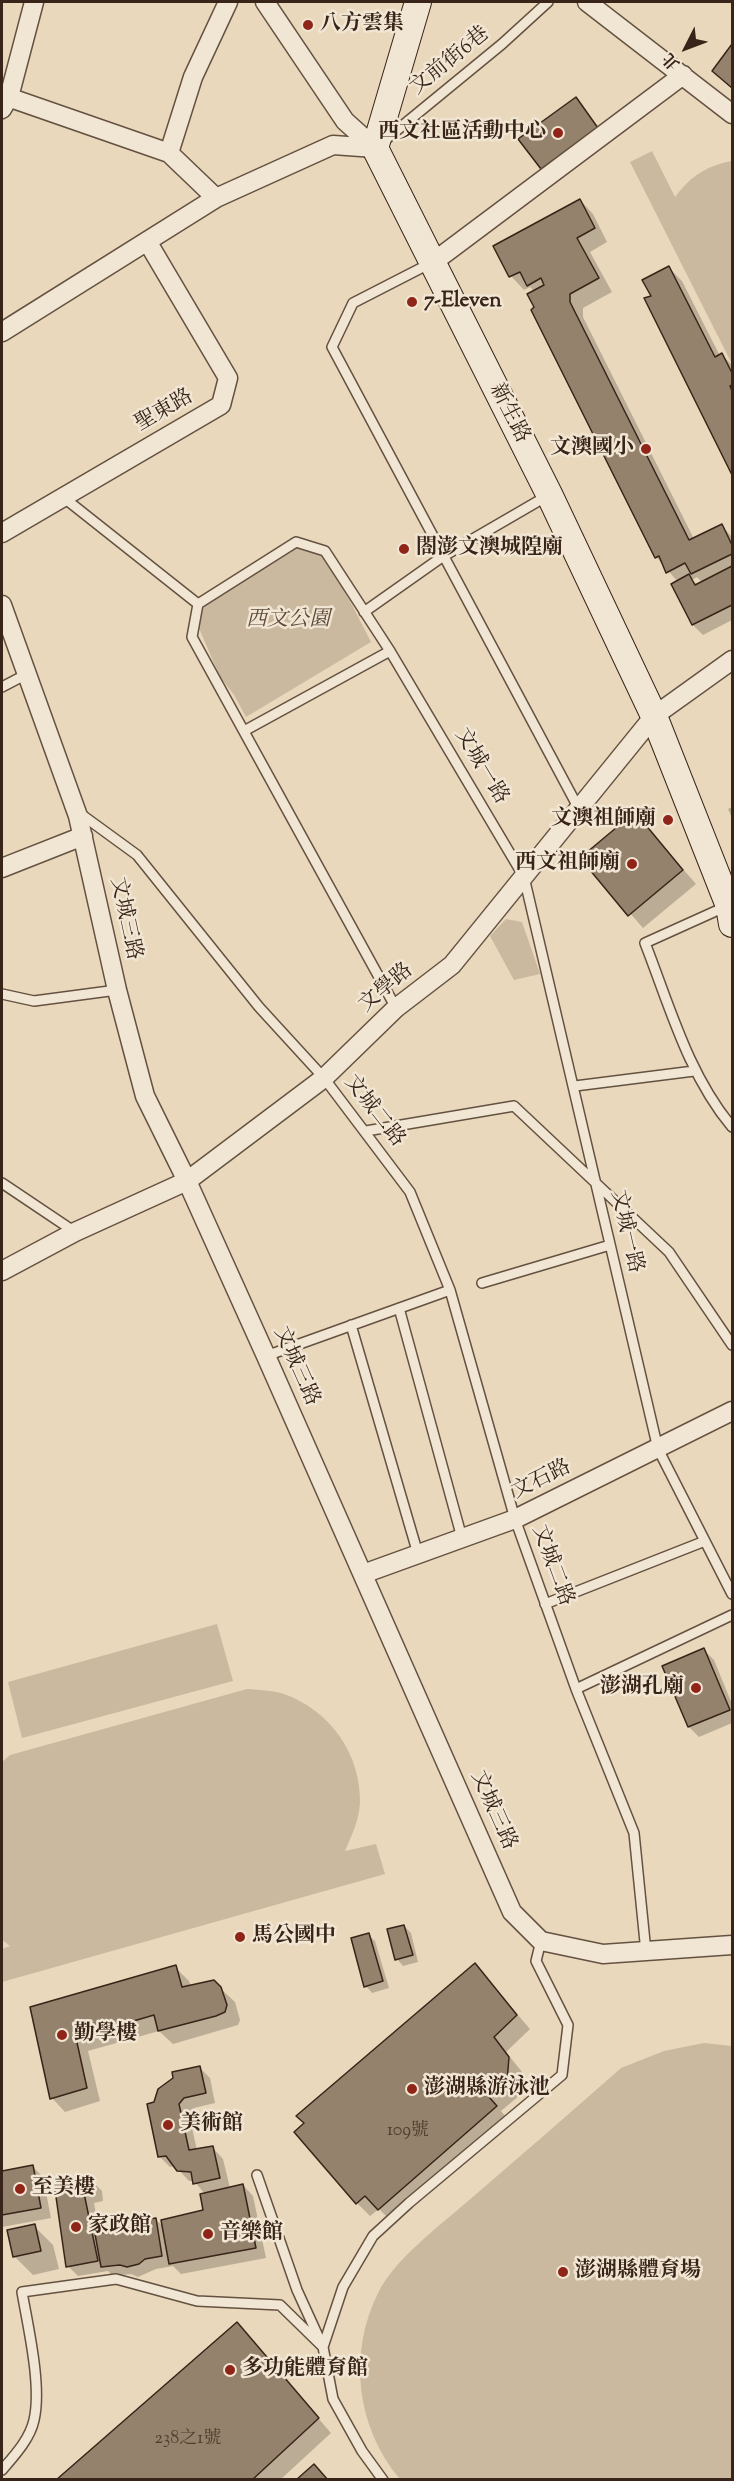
<!DOCTYPE html>
<meta charset="utf-8">
<style>
body{margin:0}
#map{position:relative;width:734px;height:2481px;overflow:hidden;background:#e9d8bb;font-family:"Sorts Mill Goudy","Noto Serif TC",serif}
canvas{display:block}
.frame{position:absolute;inset:0;border:3px solid #382418;pointer-events:none}
.north{position:absolute;left:656px;top:18px;width:60px;height:60px;-webkit-text-stroke:4px #f1e6d3;paint-order:stroke;rotate:228deg;font-size:16px;font-weight:700;line-height:24px;text-align:center;color:#382418}
.north::after{content:'';display:block;margin:auto;width:21px;height:27px;background:#382418;clip-path:polygon(50% 0,100% 100%,50% 72%,0 100%)}
</style>
<div id="map">
<canvas width="734" height="2481"></canvas>
<div class="frame"></div>
<div class="north">北</div>
</div>
<script>
const context = document.querySelector('canvas').getContext('2d');
context.lineJoin = 'round';
function paint(path, color) {
  context.fillStyle = color;
  context.fill(path, 'evenodd');
}
function strokePath(path, color, width, dash) {
  context.strokeStyle = color;
  context.lineWidth = width;
  context.lineCap = dash ? 'butt' : 'round';
  context.setLineDash(dash || []);
  context.stroke(path);
}
function write(font, color, halo, rows, align = 'center') {
  context.font = font + ' "Sorts Mill Goudy","Noto Serif TC",serif';
  context.lineWidth = 5;
  context.setLineDash([]);
  context.textBaseline = 'middle';
  context.strokeStyle = halo;
  context.fillStyle = color;
  for (const [text, x, y, turn = 0] of rows) {
    context.save();
    context.translate(x, y);
    context.rotate((+turn || 0) * Math.PI / 180);
    context.textAlign = isNaN(turn) ? turn : align;
    if (halo) context.strokeText(text, 0, 0);
    context.fillText(text, 0, 0);
    context.restore();
  }
}
paint(new Path2D(`
 M652 151 675 197C691 176 706 166 732 161V364L630 162Z
 M297 545 322 554 350 601 371 642 246 717 234 695 220 677 198 626 205 603Z
 M506 919 522 922 540 974 514 980 490 936Z
 M217 1624 233 1681 22 1738 8 1682Z
 M247 1689C259 1690 273 1690 284 1694 329 1710 361 1753 360 1803 359 1820 352 1835 345 1851L376 1844 385 1874 2 1982V1949L10 1946 2 1940V1762L10 1755Z
 M704 2043 732 2046V2479H400C356 2428 348 2353 378 2293 394 2260 439 2226 467 2202 518 2158 570 2113 621 2068L664 2051Z`), '#cbb99f');
paint(new Path2D(`
 M732 46V89L714 71Z
 M575 99 607 139 552 179 520 139Z
 M580 200 593 214 607 242 590 252 612 292 583 308V317L694 539 722 526 732 537V620L703 635 693 625 673 585 678 582 657 558 532 310 536 308 535 292 530 287 524 290 511 276 495 247ZM697 577 703 583 698 585 692 580Z
 M669 268 682 281 720 356 722 355 732 365V471L646 299 653 297Z
 M732 807V818L728 809Z
 M635 814 696 884 643 928 582 858Z
 M704 1650 714 1660 732 1704V1723L699 1737 689 1727 664 1666Z
 M404 1926 411 1933 418 1962 403 1966 397 1959Z
 M368 1935 375 1941 389 1988 372 1993 366 1986Z
 M475 1965 530 2029 506 2052 522 2072 520 2095 501 2111 509 2121 393 2223 379 2209 370 2216 357 2203Z
 M175 1967 189 1981 191 1987 220 1988 235 2002 240 2020 238 2025 173 2044 159 2031 88 2051 100 2101 65 2112 52 2098 32 2008Z
 M199 2067 210 2078 215 2103 194 2108 189 2115 197 2150 213 2148 223 2159 230 2188 243 2185 253 2196 266 2258 181 2274 173 2266 156 2269 138 2277 131 2274 113 2276 108 2271 78 2276 68 2266 55 2184 91 2180 102 2191 103 2201 94 2203 100 2235 136 2228 156 2220 164 2227 205 2211V2194L194 2181H189L175 2166 170 2167 159 2156 156 2104ZM109 2264 127 2265 109 2267Z
 M33 2167 43 2177 51 2218 2 2227V2173Z
 M34 2226 53 2245 59 2269 33 2275 14 2256Z
 M237 2324 331 2433 280 2480H58Z`), '#0003');
const building = new Path2D(`
 M732 44V88L712 71Z
 M576 97 598 128 541 169 518 139Z
 M580 199 595 228 577 238 599 278 570 294V302L689 540 722 524 732 545V554L691 574 685 563 666 573 659 556 655 558 531 310 534 307 527 294 544 285 541 278 527 286 520 272 509 277 493 246Z
 M669 266 715 357 722 353 732 373V385L730 386 732 391V475L644 298 651 296 642 280Z
 M732 566V605L692 625 671 584 689 574 695 585Z
 M635 812 683 870 628 916 580 858Z
 M704 1648 730 1710 688 1727 662 1666Z
 M404 1925 413 1955 395 1960 387 1929Z
 M369 1933 383 1981 364 1987 351 1938Z
 M475 1963 517 2015 494 2037 509 2057 507 2082 489 2097 497 2106 378 2210 365 2196 356 2204 294 2132 304 2123 296 2116Z
 M176 1965 182 1987 214 1980 221 1987 227 2005 225 2012 216 2016 158 2031 154 2015 76 2038 87 2088 50 2099 30 2007Z
 M200 2066 206 2093 184 2098 179 2104 189 2150 213 2146 220 2178 193 2184 191 2172 177 2171 166 2156 158 2157 147 2104 154 2102 158 2089 173 2078 172 2072Z
 M33 2165 41 2208 2 2215V2171Z
 M86 2176 92 2178 94 2184 93 2191 84 2193 98 2261 66 2267 54 2183Z
 M243 2184 256 2248 169 2264 161 2220 203 2210 200 2194Z
 M156 2218 162 2256 145 2259 139 2264 127 2267 120 2265 101 2267 95 2234 135 2227V2221Z
 M35 2224 41 2251 13 2257 7 2230Z
 M237 2322 319 2418 252 2480H56Z
 M314 2464 328 2480H296Z`);
paint(building, '#94826d');
strokePath(building, '#382418', 1.5);
const lane = new Path2D(`
 M385 140 502 44 548 2
 M431 263 353 303 332 347 579 809
 M63 497 198 604
 M364 612 442 557 547 496
 M2 687 25 675
 M244 731 390 651
 M78 812 137 855 259 1007 324 1078 410 1192 450 1290 515 1519 576 1689 634 1833 646 1952
 M727 906 645 943C670 1007 688 1074 732 1127
 M2 994 34 1001 117 990
 M396 1008 192 637 198 604 296 542 325 551 390 651 524 877 658 1449 732 1594
 M575 1086 694 1071
 M366 1131 514 1106 669 1252 732 1345
 M2 1183 75 1232
 M482 1283 610 1245
 M399 1308 462 1538
 M351 1325 418 1554
 M266 1356 450 1290
 M545 1604 705 1541
 M576 1689 732 1615
 M257 2175 297 2290 323 2347 333 2399 362 2451 383 2480
 M2 2470C14 2456 30 2439 34 2420 42 2386 28 2327 22 2292L116 2279 197 2301 280 2305 323 2347 343 2287 373 2236 409 2203 562 2075 568 2025 536 1961 541 1941`);
const street = new Path2D(`
 M265 2 345 121 375 148
 M587 2 732 114
 M2 95 169 153 216 198
 M2 109 9 97 34 2
 M169 153 193 77 228 2
 M432 263 683 75
 M2 332 216 198 333 145 375 148
 M2 533 221 405 228 378 147 241
 M2 605 78 816 117 990 145 1096 187 1181 266 1356 512 1912 541 1941 603 1954 732 1945
 M2 868 83 836
 M2 1271 75 1232 187 1181 324 1078 396 1008 452 965 654 716 732 660
 M363 1574 515 1519 732 1411`);
const secondary = new Path2D(`
 M418 2 375 148 549 494 654 716 729 906 732 924`);
strokePath(lane, '#645141', 12);
strokePath(street, '#645141', 21);
strokePath(secondary, '#382418', 28);
strokePath(lane, '#f1e6d3', 9);
strokePath(street, '#f1e6d3', 18);
strokePath(secondary, '#f1e6d3', 26);
for (const [x, y, r, color] of [
 [308,25,6,"#8f2418"],
 [558,133,6,"#8f2418"],
 [412,302,6,"#8f2418"],
 [646,449,6,"#8f2418"],
 [404,549,6,"#8f2418"],
 [668,820,6,"#8f2418"],
 [632,864,6,"#8f2418"],
 [696,1688,6,"#8f2418"],
 [240,1937,6,"#8f2418"],
 [62,2035,6,"#8f2418"],
 [412,2089,6,"#8f2418"],
 [168,2125,6,"#8f2418"],
 [20,2189,6,"#8f2418"],
 [76,2227,6,"#8f2418"],
 [208,2234,6,"#8f2418"],
 [563,2272,6,"#8f2418"],
 [230,2370,6,"#8f2418"]
]) {
  const dot = new Path2D();
  dot.arc(x, y, r, 0, 2 * Math.PI);
  context.fillStyle = color;
  context.fill(dot);
  strokePath(dot, '#f1e6d3', 2);
}
write('18px', '#4f3c2d', null, [
 ["109號",408,2132],
 ["238之1號",188,2440]
]);
write('bold 21px', '#382418', '#f1e6d3', [
 ["八方雲集",320,25],
 ["西文社區活動中心",546,133,"right"],
 ["7-Eleven",424,302],
 ["文澳國小",634,449,"right"],
 ["閤澎文澳城隍廟",416,549],
 ["文澳祖師廟",656,820,"right"],
 ["西文祖師廟",620,864,"right"],
 ["澎湖孔廟",684,1688,"right"],
 ["馬公國中",252,1937],
 ["勤學樓",74,2035],
 ["澎湖縣游泳池",424,2089],
 ["美術館",180,2125],
 ["至美樓",32,2189],
 ["家政館",88,2227],
 ["音樂館",220,2234],
 ["澎湖縣體育場",575,2272],
 ["多功能體育館",242,2370]
], 'left');
write('21px', '#382418', '#f1e6d3', [
 ["文前街6巷",451,62,-39],
 ["聖東路",165,412,-30],
 ["新生路",508,414,63],
 ["文城一路",480,767,59],
 ["文城三路",124,919,78],
 ["文學路",387,989,-40],
 ["文城二路",373,1112,52],
 ["文城一路",625,1232,77],
 ["文城三路",295,1367,66],
 ["文石路",542,1481,-26],
 ["文城二路",551,1566,70],
 ["文城三路",492,1811,66]
]);
write('italic 21px', '#5d493a', '#f1e6d3', [
 ["西文公園",288,621]
]);
</script>
